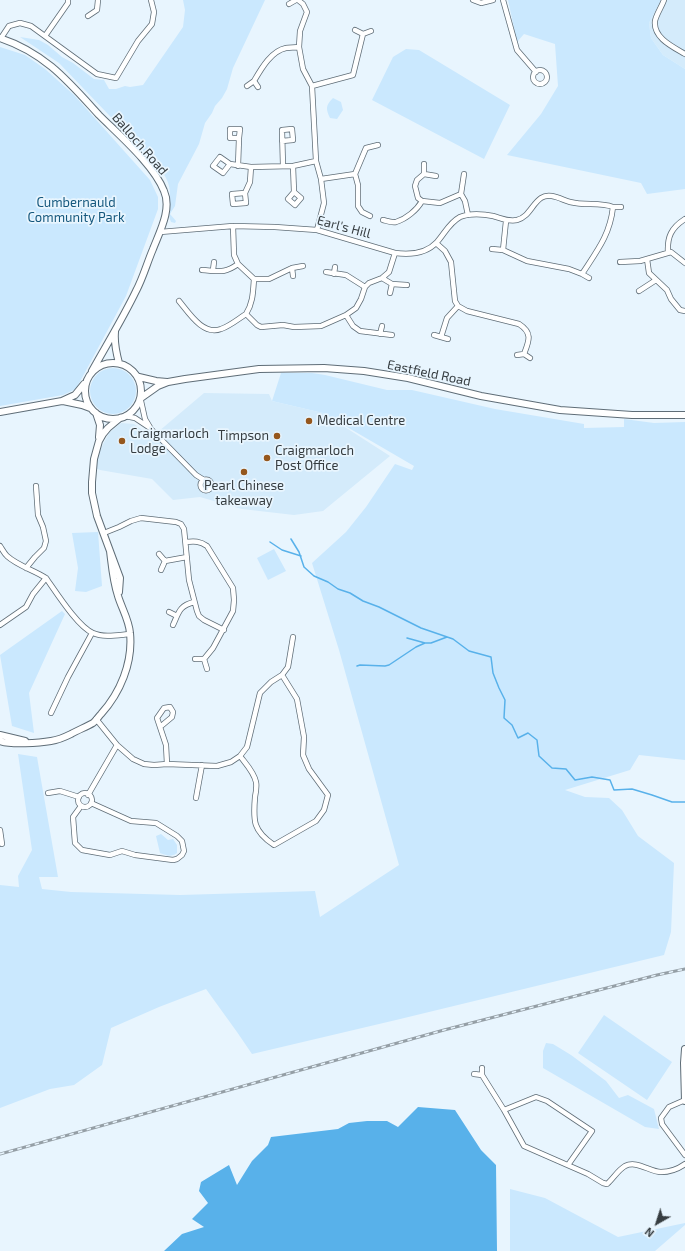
<!DOCTYPE html>
<style>
body{margin:0}
#map{position:relative;width:685px;height:1251px;overflow:hidden;background:#e8f5fe;font-family:"Exo 2",sans-serif}
canvas{display:block}
.north{position:absolute;left:637px;top:1203px;width:40px;height:40px;-webkit-text-stroke:3px #e8f5fe;paint-order:stroke;rotate:219deg;font-size:11px;font-weight:700;line-height:16px;text-align:center;color:#363d41}
.north::after{content:'';display:block;margin:auto;width:14px;height:18px;background:#363d41;clip-path:polygon(50% 0,100% 100%,50% 72%,0 100%)}
</style>
<div id="map">
<canvas width="685" height="1251"></canvas>
<div class="north">N</div>
</div>
<script>
const context = document.querySelector('canvas').getContext('2d');
context.lineJoin = 'round';
function paint(path, color) {
  context.fillStyle = color;
  context.fill(path, 'evenodd');
}
function strokePath(path, color, width, dash) {
  context.strokeStyle = color;
  context.lineWidth = width;
  context.lineCap = dash ? 'butt' : 'round';
  context.setLineDash(dash || []);
  context.stroke(path);
}
function write(font, color, halo, rows, align = 'center') {
  context.font = font + ' "Exo 2",sans-serif';
  context.lineWidth = 3.5;
  context.setLineDash([]);
  context.textBaseline = 'middle';
  context.strokeStyle = halo;
  context.fillStyle = color;
  for (const [text, x, y, turn = 0] of rows) {
    context.save();
    context.translate(x, y);
    context.rotate((+turn || 0) * Math.PI / 180);
    context.textAlign = isNaN(turn) ? turn : align;
    if (halo) context.strokeText(text, 0, 0);
    context.fillText(text, 0, 0);
    context.restore();
  }
}
paint(new Path2D(`
 M661 0H685V69L663 55 651 38 649 23Z
 M204 393 269 394 272 401 323 413 390 456 323 511 294 515 242 509 200 497 173 500 152 479 100 470 95 468 100 450 109 433 121 423 134 424 152 437Z`), '#d4ebfb');
paint(new Path2D(`
 M183 0H265L233 68 227 89 222 98 215 106 212 113 205 123 199 144 178 184 175 206 170 214 176 221 175 223 171 222C168 215 170 210 170 203 171 183 167 177 154 162L59 63 20 37 39 40 48 45 62 57 73 63 94 79 104 80 109 89H116L125 86 130 87 143 85 183 27 185 10Z
 M508 0H661L649 23 651 38 663 55 685 69V189L647 194 641 183 507 155 541 114 558 86 555 44 524 34 517 42Z
 M0 47 25 55 45 69 74 95 150 180 158 197V209L126 296 76 389 63 395 0 406Z
 M406 49 419 50 510 105 484 159 372 100 393 57Z
 M333 98 341 102 343 110 337 119 330 118C326 109 325 106 333 98Z
 M90 391a23 23 0 1 1 46 0a23 23 0 1 1-46 0Z
 M281 373H312L325 375 387 390H412L495 409 584 424V428L624 427V419L654 423 685 422V760L639 755 630 770 565 790 585 797 609 798 622 810 638 836 674 863 671 932 664 955 396 1020 252 1054 237 1032 206 989 159 1007 111 1028 102 1065 74 1085 50 1089 0 1108V885L19 887 18 876 32 850 18 754 37 757 58 877H39L42 889 71 892 180 895 315 891 320 917 399 865 339 650 312 563 346 532 366 507 395 464 412 470 414 466 323 413 272 401Z
 M98 532 102 586 86 592 75 591 78 568 72 533Z
 M274 549 286 571 268 580 257 558Z
 M62 611 65 614 29 693 34 733 12 726 0 655Z
 M161 834 168 840 173 839 177 845V853C171 858 166 855 160 853L156 836Z
 M604 1015 672 1062 647 1100 578 1053Z
 M546 1043 553 1044 571 1055 606 1081 619 1098 628 1095 654 1109 659 1129 645 1127 543 1068V1051Z
 M510 1189 545 1198 618 1237 685 1223V1225L655 1251H510Z`), '#cae8fe');
paint(new Path2D(`
 M418 1107 455 1110 481 1150 496 1165 497 1251H164L182 1234 204 1227 192 1219 208 1203 199 1191 201 1182 229 1165 237 1185 252 1161 268 1145 271 1137 338 1129 349 1123 367 1121H387L398 1127Z`), '#58b1ea');
strokePath(new Path2D(`
 M291 539 299 552 304 567 314 576 328 582 338 589 350 593 363 601 379 607 421 628 453 639 469 651 491 657 493 673 499 688 505 700 504 718 512 725 518 738 528 733 537 740 539 756 552 768 566 769 575 780 592 777 610 780 614 790 632 789 652 795 672 802H685
 M270 542 282 550 301 556
 M407 638 425 643
 M357 666 360 665 385 666 389 665 416 647 425 643H431L447 637`), '#58b1ea', 1.5);
const street = new Path2D(`
 M298 0 303 4 307 12 300 31 299 47 303 69 312 86 316 161 321 179 324 203 317 230
 M473 0 481 3 493 0
 M503 0 517 50 536 72
 M664 0C662 6 656 15 655 21 653 38 673 47 685 54
 M289 4 296 0
 M88 16 97 10 98 0
 M355 30 363 34 371 31
 M45 36 68 3V0
 M1 38 9 26 20 23 31 26 97 74 116 78 138 41 152 24 154 12 151 0
 M533 77a7 7 0 1 1 14 0a7 7 0 1 1-14 0Z
 M254 81C261 69 271 51 286 48 290 47 295 48 299 47
 M247 86 254 81 258 87
 M312 86 353 75 363 34
 M282 141 293 140 292 129 282 130 283 166
 M230 164 220 157 213 166 223 173 230 164 251 167 293 166 316 161
 M424 164V174
 M238 166 239 138H230V129H240L239 138
 M293 166 294 192 288 199 295 205 301 198 294 192
 M355 174 358 185V206L362 212 370 216
 M464 174 461 194 465 201 468 215
 M436 176 424 174 417 180 415 186 418 198 422 201 440 203 461 194
 M321 179 355 174 366 148 378 145
 M245 193 232 194 233 204 246 203 245 193 250 182 251 167
 M613 207H621
 M383 220C387 221 392 223 396 222 406 219 417 210 422 201
 M233 226 234 255 238 264 254 279C253 292 253 303 246 314L257 325 261 327 283 325 294 327 321 326 346 315 356 308 361 299 365 287 369 283 382 278 389 272 395 253
 M160 232 233 226 275 227 317 230 395 253C410 255 426 254 437 242 445 233 449 223 460 217 469 213 484 214 493 216 501 218 508 222 517 220 529 217 532 204 541 198 550 192 562 200 570 202 585 206 599 202 613 207 610 235 597 251 582 274L569 269 527 261 503 250 506 221
 M436 243 445 251 451 262 455 301 458 306 467 311 519 324C533 333 529 341 524 354L517 355
 M492 249 503 250
 M668 253C667 237 671 228 685 219
 M647 259 649 273 667 290 671 299 680 310 685 311
 M620 262 640 261 671 252 685 263
 M292 268 293 276
 M202 270C219 271 224 274 238 264
 M213 270 214 262
 M326 272 346 275 365 287
 M334 274 335 267
 M582 274 589 278
 M382 278 392 284 407 285
 M254 279H269L292 268 303 266
 M639 291 656 280
 M390 293 392 284
 M179 301C189 313 203 336 221 329 230 326 238 319 246 314
 M346 315 353 326 360 331 392 335
 M380 334 382 326
 M434 335 441 337 447 318 458 306
 M441 337 448 339
 M524 354 530 358
 M141 401 145 419 151 429 196 475 204 480
 M125 416 135 418 150 428
 M200.5 485a5.5 5.5 0 1 1 11 0a5.5 5.5 0 1 1-11 0Z
 M104 533 119 527 131 521 141 518 176 522 181 524 184 529 189 580 197 611 199 616 204 620 224 630
 M186 542C194 541 200 541 207 546L233 588 234 600 233 611 213 648 204 659H195
 M0 546C2 549 4 553 7 556 18 566 34 570 46 578 56 592 78 627 93 633 104 638 118 635 130 634
 M159 554 165 561
 M26 568 35 557 44 548 46 541 43 527 38 515 36 486
 M161 570 165 561 187 557
 M169 612 177 616
 M0 625 26 607 33 594 46 578
 M173 625C179 612 179 606 194 602
 M204 659 207 669
 M51 713 68 677 92 633
 M96 719 117 745 133 759 144 764 154 765 167 764 217 766 231 762 240 756 247 747 260 693 271 682 282 675 288 667 293 637
 M160 727 172 717 173 712 170 707 164 708 157 718 166 745 167 764
 M240 756C246 764 254 772 256 782 257 787 256 792 255 797 253 821 253 831 274 845L316 821 324 810 328 795 309 769 303 755 304 737 297 699 282 675
 M48 793 60 791 79 797
 M78 800a7 7 0 1 1 14 0a7 7 0 1 1-14 0Z
 M88 795 117 745
 M196 798 202 765
 M81 806 73 817 75 843 82 850 110 855 122 851 135 855 173 860 177 859 182 855 184 851 182 841 177 836 156 823 131 821 91 803
 M0 830 2 844
 M482 1068V1075
 M474 1074 482 1075 504 1110
 M685 1100 669 1107 661 1118 662 1124 685 1155
 M568 1165 592 1131 547 1101 536 1097 504 1110 524 1146 588 1174 603 1183 607 1184C613 1179 618 1170 625 1166 637 1160 650 1172 661 1172 670 1172 678 1169 685 1164`);
const secondary = new Path2D(`
 M0 38C45 53 68 81 99 115 119 135 154 165 164 191 172 209 160 231 153 249 147 263 143 278 136 291 123 318 107 344 92 371
 M115 332C114 343 116 352 119 363
 M85 391a28 28 0 1 1 56 0a28 28 0 1 1-56 0Z
 M139 377 156 381 167 382
 M141 398 158 386 168 382 185 379 259 369 324 368 364 371 408 378 481 396 560 410 632 415H685
 M63 401 82 405 90 408
 M0 412 62 401 75 395 84 384
 M96 413 100 425 99 437
 M119 592 120 578 97 516 92 493V482L94 459 99 441 103 434 108 428 120 418
 M0 735 25 741
 M0 741C10 745 40 743 51 741 58 740 65 737 71 734 78 730 86 727 93 723 96 721 98 717 101 714 120 693 133 663 130 633 129 620 122 609 118 596 113 581 112 567 110 551
 M685 1049 684 1063 685 1101`);
strokePath(street, '#5f6d77', 6);
strokePath(secondary, '#5f6d77', 8);
strokePath(street, '#fff', 4.5);
strokePath(secondary, '#fff', 6);
const rail = new Path2D(`
 M0 1154 444 1030 657 975 685 969`);
strokePath(rail, '#959fa6', 3);
strokePath(rail, '#e8f5fe', 1.5, [4.5]);
for (const [x, y, r, color] of [
 [309,421,4,"#95571d"],
 [277,436,4,"#95571d"],
 [122,441,4,"#95571d"],
 [267,458,4,"#95571d"],
 [244,472,4,"#95571d"]
]) {
  const dot = new Path2D();
  dot.arc(x, y, r, 0, 2 * Math.PI);
  context.fillStyle = color;
  context.fill(dot);
  strokePath(dot, '#e8f5fe', 1.5);
}
write('13px', '#363d41', '#e8f5fe', [
 ["Balloch Road",140,144,49],
 ["Earl's Hill",344,227,15],
 ["Eastfield Road",429,373,12]
]);
write('13px', '#14577d', '#e8f5fe', [
 ["Cumbernauld",76,203],
 ["Community Park",76,218]
]);
write('13px', '#363d41', '#e8f5fe', [
 ["Medical Centre",317,421],
 ["Craigmarloch",130,434],
 ["Lodge",130,449],
 ["Timpson",269,436,"right"],
 ["Craigmarloch",275,451],
 ["Post Office",275,466],
 ["Pearl Chinese",244,486,"center"],
 ["takeaway",244,501,"center"]
], 'left');
</script>
